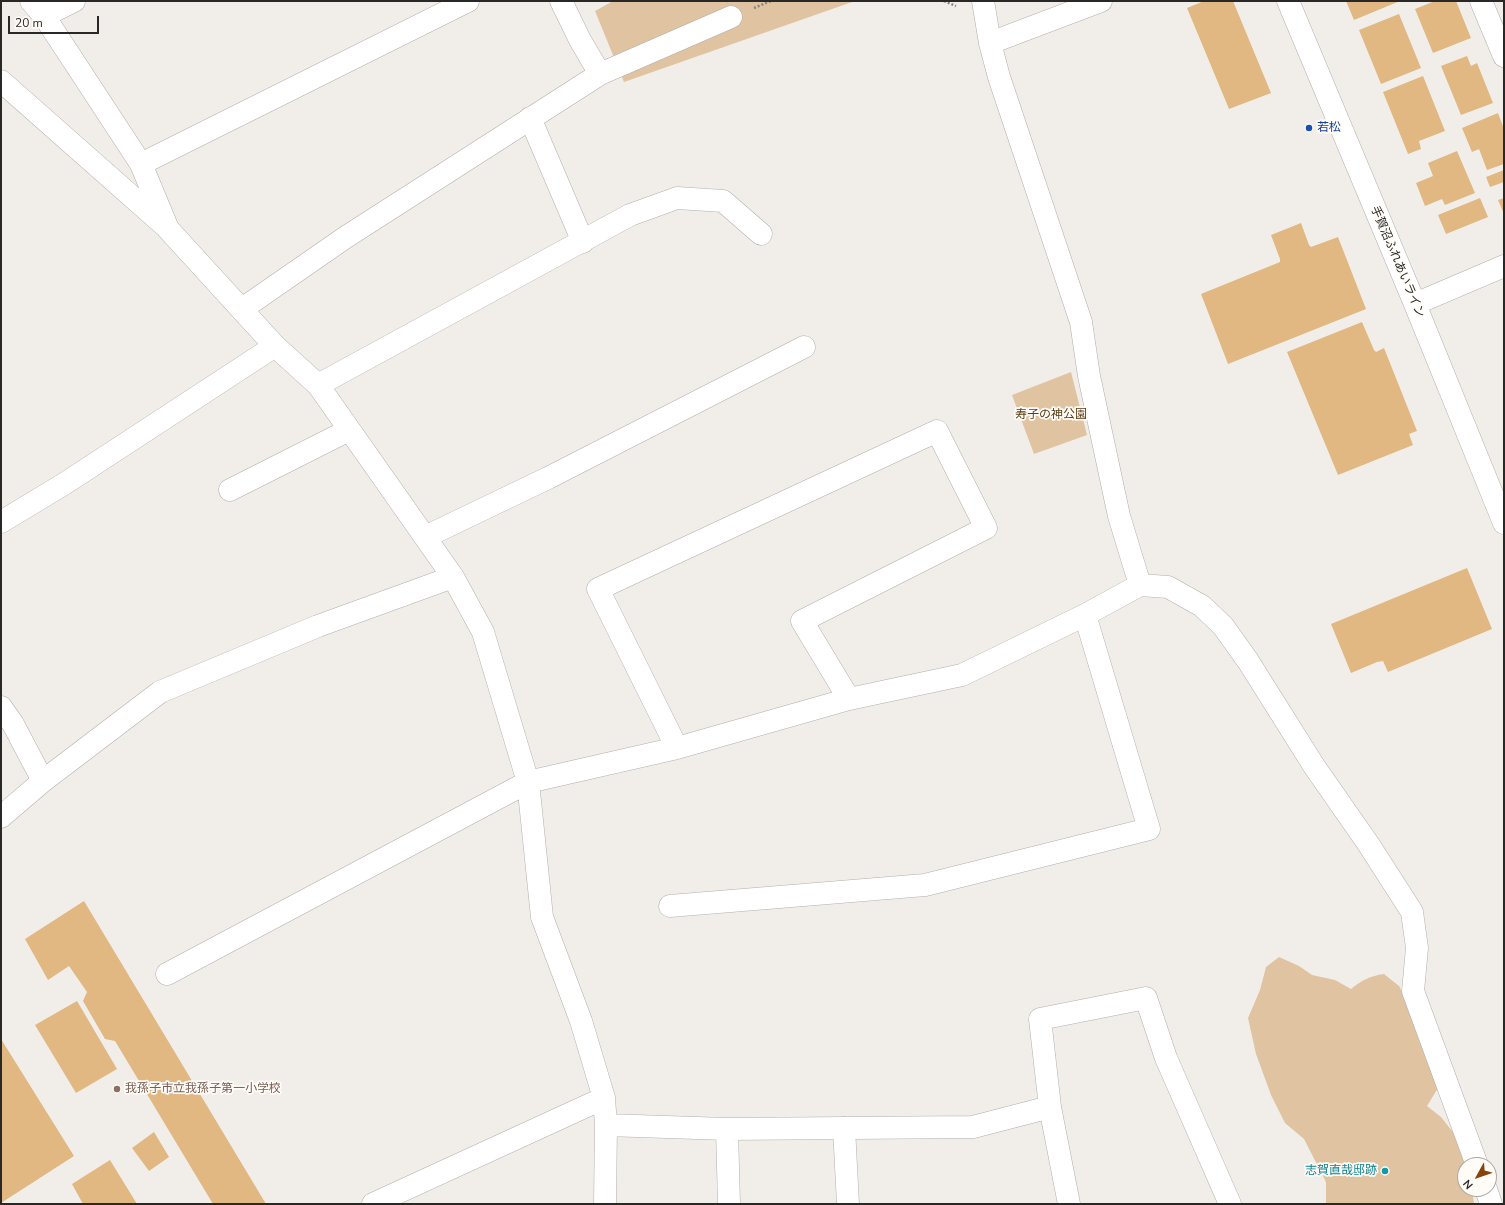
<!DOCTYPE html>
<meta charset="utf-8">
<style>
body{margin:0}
#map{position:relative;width:1505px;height:1205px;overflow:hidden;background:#f1eeea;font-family:"Nunito Sans",sans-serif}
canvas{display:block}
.frame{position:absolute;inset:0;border:2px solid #2a2827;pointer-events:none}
.north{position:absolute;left:1457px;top:1157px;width:40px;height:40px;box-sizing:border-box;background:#fffbf7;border:1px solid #aaa7a4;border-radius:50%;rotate:230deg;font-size:11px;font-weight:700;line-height:16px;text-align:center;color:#2a2827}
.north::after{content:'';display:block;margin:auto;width:14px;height:18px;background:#84440c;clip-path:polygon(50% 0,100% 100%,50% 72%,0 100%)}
.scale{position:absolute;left:8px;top:16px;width:91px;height:18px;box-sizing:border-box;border:2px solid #2a2827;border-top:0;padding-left:5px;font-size:12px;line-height:14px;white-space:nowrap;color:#2a2827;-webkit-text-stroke:3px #fffbf7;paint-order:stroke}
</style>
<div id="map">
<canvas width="1505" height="1205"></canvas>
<div class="frame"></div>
<div class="north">N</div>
<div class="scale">20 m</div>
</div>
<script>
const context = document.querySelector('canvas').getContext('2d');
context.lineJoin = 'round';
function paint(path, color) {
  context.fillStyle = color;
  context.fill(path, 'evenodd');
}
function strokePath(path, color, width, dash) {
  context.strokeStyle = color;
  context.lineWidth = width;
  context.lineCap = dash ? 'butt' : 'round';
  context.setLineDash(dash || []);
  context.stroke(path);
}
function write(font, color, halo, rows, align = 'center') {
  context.font = font + ' "Nunito Sans","Noto Sans JP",sans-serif';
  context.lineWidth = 3.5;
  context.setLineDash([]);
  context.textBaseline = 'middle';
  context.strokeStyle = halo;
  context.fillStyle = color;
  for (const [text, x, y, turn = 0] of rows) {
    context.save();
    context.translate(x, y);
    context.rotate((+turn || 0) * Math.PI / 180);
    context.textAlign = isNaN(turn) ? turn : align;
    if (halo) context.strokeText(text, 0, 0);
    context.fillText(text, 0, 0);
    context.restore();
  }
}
paint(new Path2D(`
 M613 1H855L624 82 595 11Z
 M1071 372 1087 435 1034 454 1012 395Z
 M1279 957 1299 966 1312 975 1335 980 1351 989C1362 980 1370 976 1384 974L1399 986 1407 1001 1438 1088 1427 1106 1441 1117 1456 1136 1465 1166V1189H1472L1474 1204H1326V1182L1304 1139 1285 1123 1271 1095 1256 1054 1248 1018 1260 990 1266 967Z`), '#e0c3a1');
paint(new Path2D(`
 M1204 1H1233L1271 93 1229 109 1187 8Z
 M1346 1H1400L1354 20Z
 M1435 1H1456L1471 38 1433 53 1415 9Z
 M1399 14 1421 68 1381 84 1359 30Z
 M1467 56 1471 66 1477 63 1493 103 1461 115 1441 66Z
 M1423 76 1445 131 1419 141 1421 149 1408 154 1383 92Z
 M1498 113 1504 129V164L1487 170 1479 149 1472 152 1462 128Z
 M1457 151 1475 193 1445 205 1442 199 1425 206 1416 183 1433 176 1428 163Z
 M1504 170V182L1490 187 1486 177Z
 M1480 198 1488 217 1446 234 1438 215Z
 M1504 198V214L1498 200Z
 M1301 223 1309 245 1311 247 1338 237 1366 309 1228 364 1201 294 1280 262V259L1271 235Z
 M1362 322 1374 350 1376 352 1384 348 1417 431 1409 434 1413 445 1338 475 1287 352Z
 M1467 568 1492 629 1388 672 1383 661 1377 662 1351 673 1331 624Z
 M84 901 266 1204H213L115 1041 105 1039 83 1001 87 992 69 966 48 980 25 939Z
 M77 1001 117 1069 76 1093 35 1025Z
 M1 1039 74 1156 1 1203Z
 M154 1132 169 1157 149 1171 132 1148Z
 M110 1160 137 1204H83L72 1184Z`), '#e1b782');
const minor = new Path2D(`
 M31 1 44 16 141 164 168 229 275 346 318 385 453 577 483 632 528 782 542 917 581 1021 604 1098 606 1125 605 1204
 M561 1 580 40 600 74
 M983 1 990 43 999 77 1081 322 1089 376 1119 516 1140 585 1168 587 1202 606 1223 626 1248 661 1314 766 1369 845 1412 912 1417 948 1413 991 1477 1165
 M1288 1 1415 304 1504 523
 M1481 1 1504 56
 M44 16 74 1
 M990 43 1101 1
 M1 81 164 225
 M530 118 583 242
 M141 164 468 1
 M1415 304 1504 266
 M242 309 346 237 600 74 731 17
 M318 385 630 215 677 198 723 201 761 234
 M230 490 349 430
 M1 522 64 484 275 346
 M425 537 548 478 804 347
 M1 707 13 724 43 781
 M677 748 598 589 937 431 986 528 802 621 849 699
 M1 817 43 781 160 692 318 626 453 577
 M670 906 925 885 1149 829 1085 615
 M167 974 528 782 677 748 849 699 962 675 1085 615 1140 585
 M1050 1107 1069 1204
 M606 1125 727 1129 973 1127 1050 1107 1040 1019 1146 998 1166 1058 1230 1204
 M844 1128 848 1204
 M727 1129 729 1204
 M1486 1189 1491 1204
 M373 1204 604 1098`);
strokePath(minor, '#b2afab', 23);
strokePath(new Path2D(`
 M944 1 956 6
 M754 8 771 1`), '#898784', 2.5, [2, 2]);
strokePath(minor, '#fff', 22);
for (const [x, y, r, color] of [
 [1309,128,4,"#1a4fb4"],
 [117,1089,4,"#8d6e63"],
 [1385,1171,4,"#0f9aa8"]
]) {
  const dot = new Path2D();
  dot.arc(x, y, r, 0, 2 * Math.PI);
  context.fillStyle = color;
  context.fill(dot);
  strokePath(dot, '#fffbf7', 1.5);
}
write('12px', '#164399', '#fffbf7', [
 ["若松",1317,128]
], 'left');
write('12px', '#2a2827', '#fffbf7', [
 ["手賀沼ふれあいライン",1397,262,67]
]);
write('12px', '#5a3d15', '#fffbf7', [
 ["寿子の神公園",1051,415]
]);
write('12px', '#785e54', '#fffbf7', [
 ["我孫子市立我孫子第一小学校",125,1089]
], 'left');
write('12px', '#0d838f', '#fffbf7', [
 ["志賀直哉邸跡",1377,1171]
], 'right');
</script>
